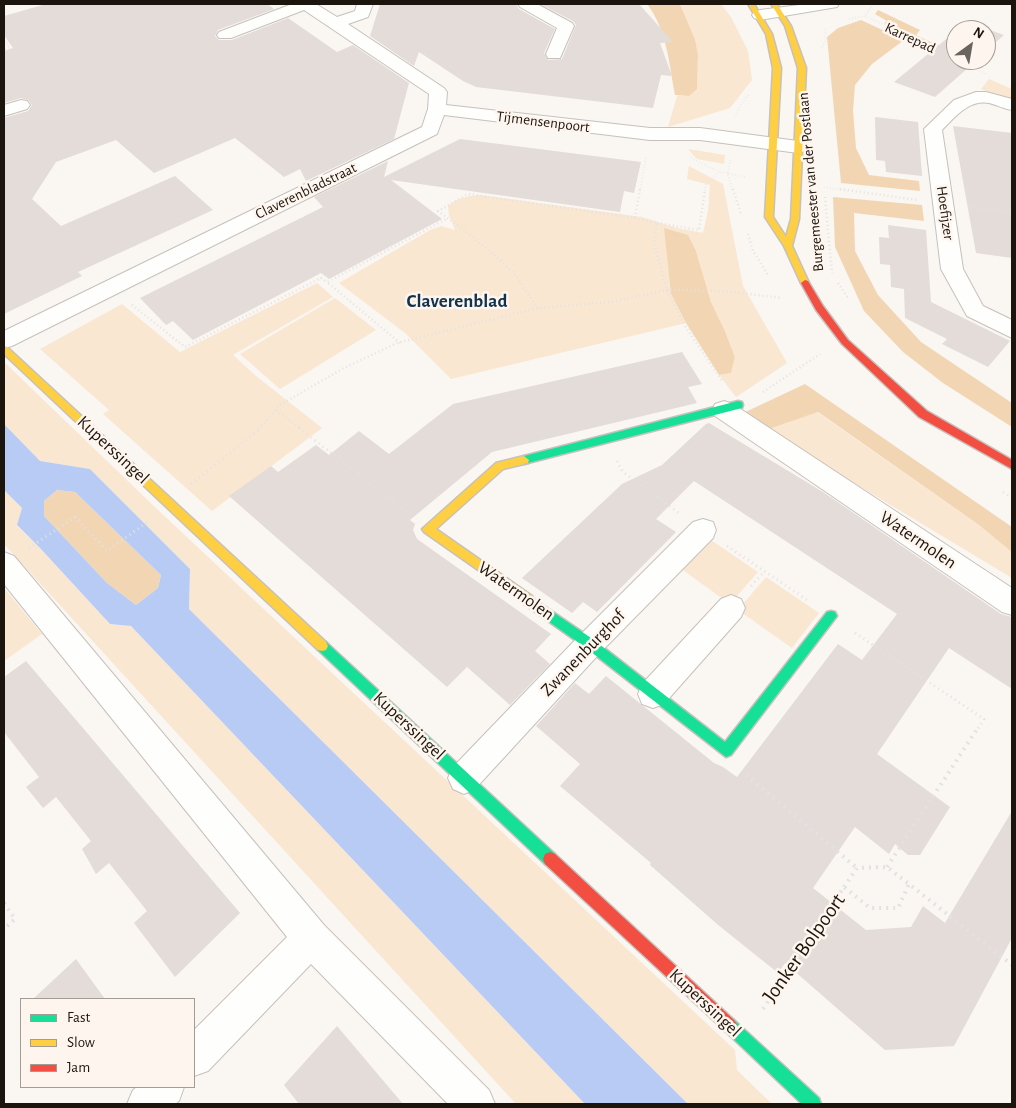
<!DOCTYPE html>
<style>
body{margin:0}
#map{position:relative;width:1016px;height:1108px;overflow:hidden;background:#faf6f2;font-family:"Alegreya Sans",sans-serif}
canvas{display:block}
.frame{position:absolute;inset:0;border:5px solid #1b150e;pointer-events:none}
.legend{position:absolute;left:20px;top:998px;width:175px;height:90px;box-sizing:border-box;background:#fef6ee;border:1px solid #a39c94;margin:0;padding:6px 9px;list-style:none;font-size:15px;color:#1b150e}
.legend li{display:flex;align-items:center;gap:10px;height:25px}
.legend b{width:25px;border:1px solid #a39c94}
.north{position:absolute;left:946px;top:20px;width:50px;height:50px;box-sizing:border-box;background:#fef6ee;border:1px solid #a39c94;border-radius:50%;rotate:32deg;font-size:14px;font-weight:700;line-height:20px;text-align:center;color:#1b150e}
.north::after{content:'';display:block;margin:auto;width:18px;height:22px;background:#69645e;clip-path:polygon(50% 0,100% 100%,50% 72%,0 100%)}
</style>
<div id="map">
<canvas width="1016" height="1108"></canvas>
<div class="frame"></div>
<ul class="legend">
<li><b style="height:6px;background:#16e098"></b>Fast</li>
<li><b style="height:6px;background:#ffcf43"></b>Slow</li>
<li><b style="height:6px;background:#f24e42"></b>Jam</li>
</ul>
<div class="north">N</div>
</div>
<script>
const context = document.querySelector('canvas').getContext('2d');
context.lineJoin = 'round';
function paint(path, color) {
  context.fillStyle = color;
  context.fill(path, 'evenodd');
}
function strokePath(path, color, width, dash) {
  context.strokeStyle = color;
  context.lineWidth = width;
  context.lineCap = dash ? 'butt' : 'round';
  context.setLineDash(dash || []);
  context.stroke(path);
}
function write(font, color, halo, rows, align = 'center') {
  context.font = font + ' "Alegreya Sans",sans-serif';
  context.lineWidth = 5;
  context.setLineDash([]);
  context.textBaseline = 'middle';
  context.strokeStyle = halo;
  context.fillStyle = color;
  for (const [text, x, y, turn = 0] of rows) {
    context.save();
    context.translate(x, y);
    context.rotate((+turn || 0) * Math.PI / 180);
    context.textAlign = isNaN(turn) ? turn : align;
    if (halo) context.strokeText(text, 0, 0);
    context.fillText(text, 0, 0);
    context.restore();
  }
}
paint(new Path2D(`
 M679 4H721L731 17 748 51 752 80 730 108 668 127 677 96H689L697 88 698 55 695 39Z
 M989 79 1012 89V101L981 89Z
 M688 149 725 155 724 164 697 159Z
 M689 166 723 184 743 286 787 363 736 397 719 375 731 373 735 357 725 331 711 302 696 251 671 294 686 323 451 379 405 333 339 283 430 230 441 226 455 230 449 215 448 206C458 198 467 196 480 195L642 217 677 228 703 233 708 211 710 185 687 179Z
 M317 283 333 297 233 355 256 376 322 428 212 511 103 414 109 410 40 349 122 304 180 352Z
 M335 298 376 330 280 389 240 354Z
 M4 362 159 511 735 1050 737 1070 772 1104H688L189 609 190 569 90 469 40 461 4 424Z
 M817 412 979 525 1009 548 1012 552V578L766 430Z
 M4 490 22 508 17 526 40 548 110 624 131 626 585 1104H516L4 544Z
 M708 538 758 572 730 604 680 568Z
 M766 577 819 613 792 648 738 610Z
 M4 588 42 634 4 661Z`), '#f9e7d2');
paint(new Path2D(`
 M647 4H679L681 7 695 39 698 55 697 89 689 96 675 95C669 63 667 30 647 4Z
 M878 10 920 30 916 35 956 54V57L884 23 887 21 875 14Z
 M861 20 904 40 872 64 855 85 853 111 856 148 869 175 919 181 920 191 841 183 827 37 838 28Z
 M833 197 922 205 924 221 854 213 855 251 878 295 921 342 1012 403V427L943 383 903 352 864 311 835 247Z
 M664 228 688 235 696 251 711 302 725 331 735 357 731 373 719 375 686 323 671 294Z
 M805 384 1012 527V552L979 525 818 412 766 430 739 415Z
 M57 490 75 492 161 575 158 588 136 605 107 583 44 516V501Z`), '#f2d6b4');
paint(new Path2D(`
 M4 424 40 461 90 469 190 569 189 609 688 1104H585L131 626 110 624 40 548 17 525 22 508 4 490ZM57 490 75 492 161 575 158 588 136 605 107 583 44 516V501Z`), '#b7cbf4');
paint(new Path2D(`
 M46 4H267L274 9 218 30 215 36 219 40H232L288 18 337 52 353 45 409 83 394 139 306 181 300 169 284 177 235 138 154 173 116 140 56 162 32 199 61 226 175 176 213 210 78 272 82 276 4 314V118L28 111 32 105 28 100 21 98 4 103V51L13 48 4 35V16Z
 M380 4H516L519 9 555 29 544 53 548 60 562 59 576 25 573 21 540 4H639L673 42 660 43 672 76 661 75 653 108 476 87 463 81 419 52 414 66 370 36Z
 M967 22 1004 35 986 51V30H957Z
 M956 31V60H977L935 97 894 82Z
 M875 117 918 122 922 176 886 172 885 161 876 160Z
 M953 126 1012 133V258L976 253Z
 M460 139 641 162 634 193 624 191 620 212 391 180 442 219 329 279 321 273 193 340 173 321 166 325 140 298 323 207 314 197 388 161 384 177Z
 M888 225 926 230 931 302 1010 341 988 367 942 344 947 339 905 318 904 289 891 287 890 265 880 264 879 237 889 238Z
 M682 352 702 384 688 387 697 403 492 452 410 520 415 524 413 530 417 539 551 634 535 651 550 664 510 705 467 667 447 687 229 496 271 466 278 472 316 445 329 455 359 431 389 454 453 404Z
 M709 423 823 492 1001 614 1012 617V689L949 648 877 754 950 807 920 855H908L895 844 889 854 855 827 813 888 866 930 911 927 923 906 945 923 1012 811V938L954 1046 885 1050 785 963 778 973 717 924 650 865 651 863 560 786 580 764 536 726 575 683 589 694 606 676 714 763 723 767 737 777 838 644 862 660 897 614 694 481 656 519 676 532 597 612 583 602 572 613 522 578 622 484 662 465 706 424Z
 M26 661 240 913 175 977 134 923 147 911 109 863 96 874 82 849 91 841 56 797 43 808 26 787 39 777 4 732V677Z
 M76 959 105 999H33Z
 M337 1026 403 1104H299L284 1085Z`), '#e3dcd9');
const street = new Path2D(`
 M292 4H316L337 17 355 11 357 4H373L368 17 348 24 444 88 447 92 446 105 650 128H700L798 141 805 143 807 147 805 151 798 153 700 140H650L444 115 437 134 12 346 4 348V331L422 127 428 109 429 94 304 10 231 38H219L217 35 219 32Z
 M518 4H537L572 23 574 26 560 58H548L546 54 557 28 520 7Z
 M807 4H839L837 7 760 20 754 18 752 15 754 12 760 10Z
 M976 92H986L1012 99V110C1004 109 997 105 989 103 969 99 955 117 942 130L963 269 983 306 1012 320V338L967 316 941 269 924 129 954 100Z
 M21 100 27 101 30 105 27 109 4 116V105Z
 M724 401 733 404 1012 588V615L1002 612 715 416 712 410 715 404Z
 M703 519 713 522 716 530 713 538 600 653 475 789 464 794 453 789 448 778 453 767 580 635 693 522Z
 M4 552 14 556 324 925 489 1090 495 1104H448L311 964 208 1071 194 1076V1030L287 937 4 584Z
 M731 595 741 599 745 608 741 617 664 704 653 708 642 704 638 694 642 684 721 599Z
 M137 1087H184L179 1101 175 1104H127L133 1090Z`);
const fast = new Path2D(`
 M738 401 742 402 743 405 742 408 524 464 519 460 524 456Z
 M528 595 594 640 725 742 827 612 831 611 835 612 837 616 731 755 726 757 586 648 524 604 522 600 524 596Z
 M322 641 326 642 555 854 557 859 555 864 550 866 545 864 318 650 316 646 318 642Z
 M729 1017 734 1020 819 1098 821 1104H802L724 1030 721 1025 724 1020Z`);
const slow = new Path2D(`
 M748 4H754L772 34 781 68 773 217 786 237 791 219 798 68 785 26 771 4H777L791 26 806 68 799 219 792 246 809 283 805 286 801 283 784 246 765 217 773 68 766 34Z
 M4 346 7 347 326 642 328 646 326 650 322 651 318 650 4 354Z
 M524 456 529 460 528 463 503 469 436 529 532 596 534 600 532 604 528 605 424 532 422 529 496 463Z`);
const jam = new Path2D(`
 M805 280 808 281 823 306 848 340 927 411 1012 460V469L919 417 842 344 816 310 801 283Z
 M550 852 555 854 734 1020 737 1025 734 1030 729 1033 724 1030 545 864 543 859 545 854Z`);
strokePath(street, '#c6c1bc', 2);
strokePath(fast, '#c6c1bc', 3);
strokePath(slow, '#c6c1bc', 3);
strokePath(jam, '#c6c1bc', 3);
strokePath(new Path2D(`
 M865 16 956 59
 M849 19 865 16 873 4
 M4 39 10 48 4 50
 M822 47 826 40 825 27
 M121 57 140 60 144 64V70L138 77
 M958 60 986 74
 M96 68 144 70
 M96 68 94 74 101 81 120 83
 M111 82 130 57
 M33 85 204 27
 M44 111 213 51
 M736 116 740 106 749 94
 M691 158 717 171 746 177
 M730 160 728 175 733 191
 M824 187 849 191
 M640 191 646 157
 M705 191 706 184 719 172`), '#e4e2e1', 2, [0.5, 2.5]);
strokePath(new Path2D(`
 M733 189 741 214
 M840 189 917 200
 M825 197 832 273
 M970 207 1012 212
 M635 218 657 223 654 244 667 290 685 326 723 382
 M657 223 699 230 705 189
 M748 234 753 251 768 275
 M838 283 848 298
 M132 305 185 347 321 278 327 282
 M538 308 512 271 471 235 438 211 468 194 635 218 640 189
 M400 343 327 282 448 218
 M763 392 820 354
 M276 410 301 429
 M259 429 280 405 342 369 397 343 538 308 611 302 667 290 724 291 782 298`), '#e4e2e1', 2.5, [1, 3]);
strokePath(new Path2D(`
 M299 428 406 511
 M617 461 623 472 679 513
 M191 484 261 428
 M1003 492 1012 498
 M727 546 807 600
 M29 548 75 517 107 551 149 521
 M751 586 764 572
 M855 633 984 719 977 730`), '#e4e2e1', 3, [1, 4]);
strokePath(new Path2D(`
 M746 775 857 868
 M887 867 977 729
 M844 887 857 868 887 867 909 884
 M4 903 15 919 4 929
 M763 1009 844 887 870 908H898L909 884 1012 965`), '#e4e2e1', 4, [2, 5]);
paint(street, '#fefefd');
paint(fast, '#16e098');
paint(slow, '#ffcf43');
paint(jam, '#f24e42');
write('15px', '#1b150e', '#fef6ee', [
 ["Karrepad",910,38,25],
 ["Tijmensenpoort",543,122,7],
 ["Burgemeester van der Postlaan",811,182,-95],
 ["Claverenbladstraat",306,191,-26],
 ["Hoefijzer",945,213,82]
]);
write('18px', '#1b150e', '#fef6ee', [
 ["Kuperssingel",113,450,43],
 ["Watermolen",918,540,34],
 ["Watermolen",516,591,35],
 ["Zwanenburghof",583,653,-46],
 ["Kuperssingel",409,726,43],
 ["Kuperssingel",705,1003,43]
]);
write('bold 19px', '#11344d', '#fef6ee', [
 ["Claverenblad",457,301]
]);
write('21px', '#1b150e', '#fef6ee', [
 ["Jonker Bolpoort",804,948,-55]
]);
</script>
